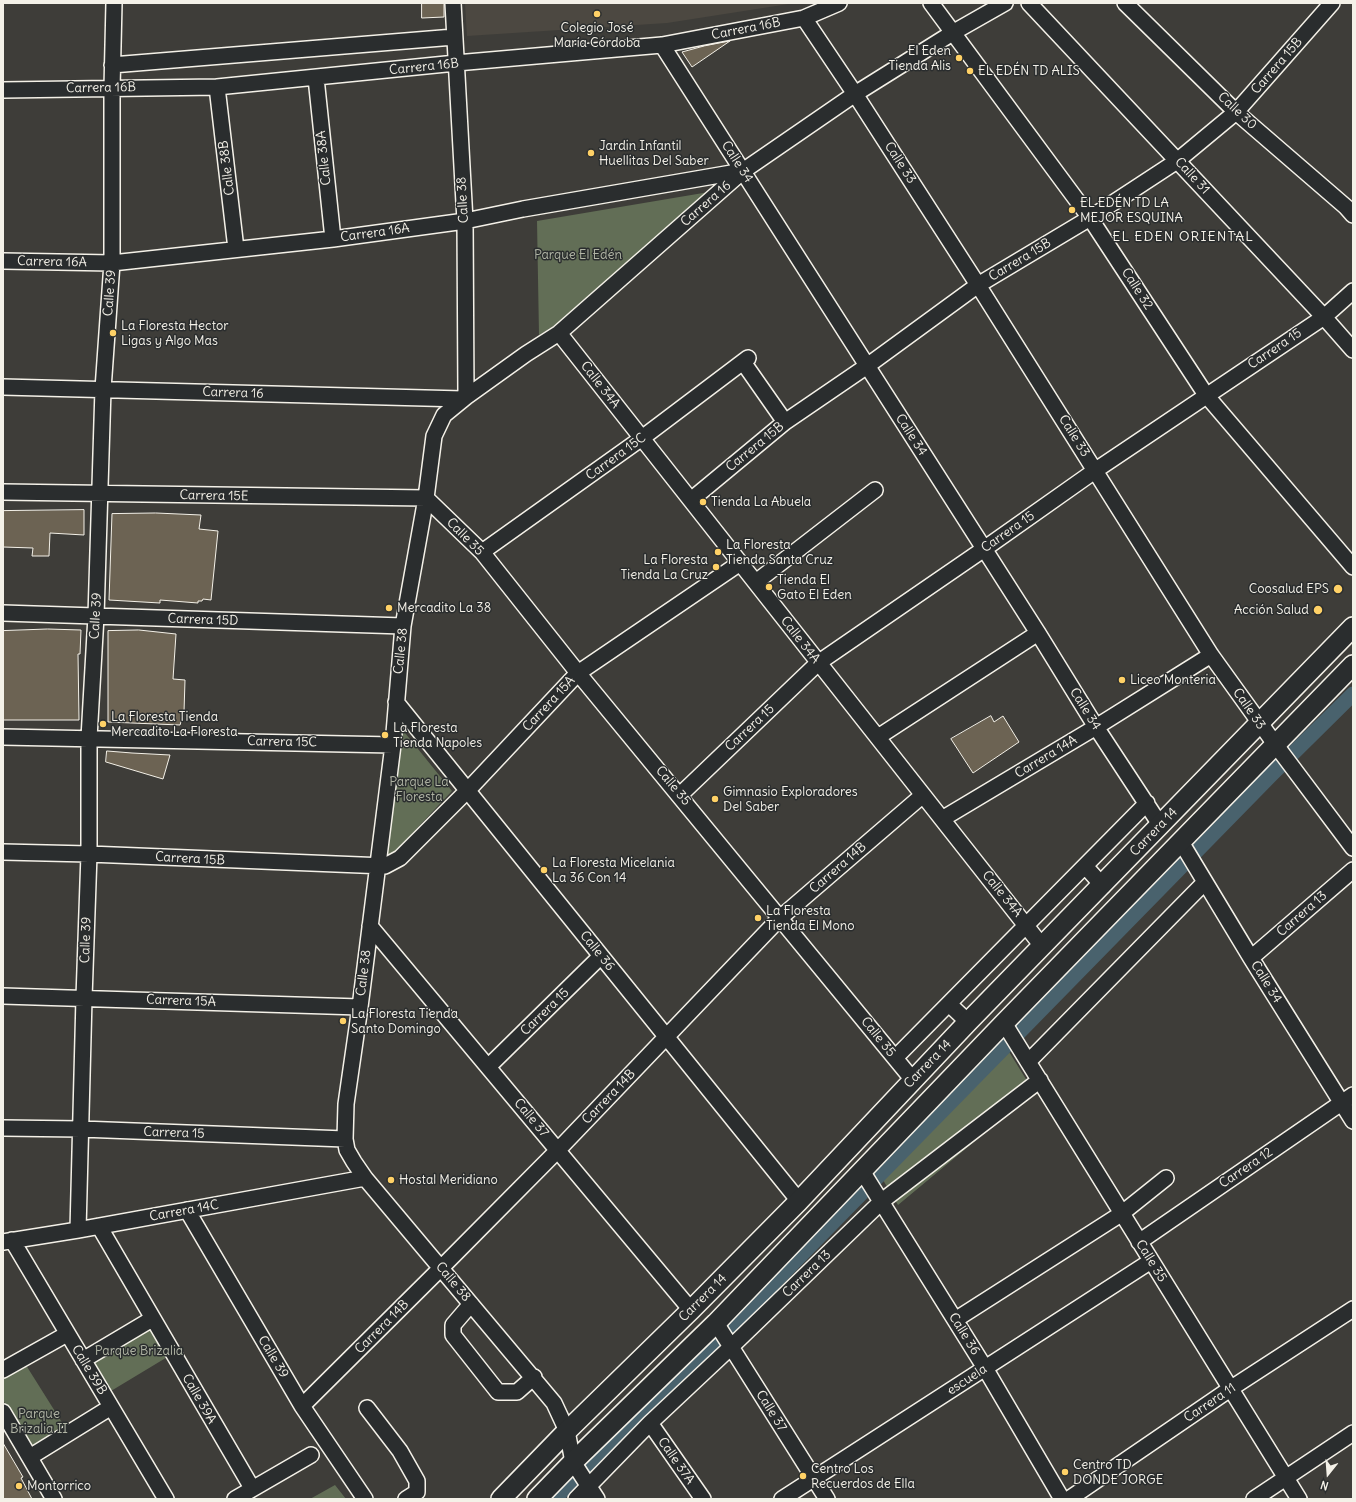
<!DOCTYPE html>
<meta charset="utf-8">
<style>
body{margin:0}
#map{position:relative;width:1356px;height:1502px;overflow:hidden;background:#3e3d39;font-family:Delius,sans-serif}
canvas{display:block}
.frame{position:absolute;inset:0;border:4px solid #f4f1e8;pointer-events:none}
.north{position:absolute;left:1308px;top:1454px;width:40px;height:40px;-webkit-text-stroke:3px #2a2d2e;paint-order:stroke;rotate:197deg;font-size:11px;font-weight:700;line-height:16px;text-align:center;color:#f4f1e8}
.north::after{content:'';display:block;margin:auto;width:14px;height:18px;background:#f4f1e8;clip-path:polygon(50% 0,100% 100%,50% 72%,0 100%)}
</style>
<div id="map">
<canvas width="1356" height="1502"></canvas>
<div class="frame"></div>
<div class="north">N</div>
</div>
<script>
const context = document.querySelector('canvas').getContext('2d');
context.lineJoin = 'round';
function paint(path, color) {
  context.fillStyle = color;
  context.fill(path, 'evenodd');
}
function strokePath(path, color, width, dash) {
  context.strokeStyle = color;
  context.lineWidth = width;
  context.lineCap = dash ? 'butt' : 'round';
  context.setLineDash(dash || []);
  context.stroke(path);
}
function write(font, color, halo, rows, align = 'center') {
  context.font = font + ' Delius,sans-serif';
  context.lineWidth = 3;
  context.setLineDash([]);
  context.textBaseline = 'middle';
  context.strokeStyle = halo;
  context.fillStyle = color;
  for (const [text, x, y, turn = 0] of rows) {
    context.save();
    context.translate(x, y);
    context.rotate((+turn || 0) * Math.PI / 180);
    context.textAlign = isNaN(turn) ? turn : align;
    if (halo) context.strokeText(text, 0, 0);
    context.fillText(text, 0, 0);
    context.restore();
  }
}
paint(new Path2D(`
 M465 3H795L667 23 467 36Z`), '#4c4841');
paint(new Path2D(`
 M709 192 565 319 539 335 537 221Z
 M401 728 452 791 386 861Z
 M1003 1042 1034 1092 898 1205 877 1170Z
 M148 1323 169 1356 106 1394 87 1361Z
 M24 1362 68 1432 35 1452 3 1400V1375Z
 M335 1485 346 1499H310Z`), '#626e56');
strokePath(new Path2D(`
 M554 1499 711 1347 1271 775 1353 694`), '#49626d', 15);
const building = new Path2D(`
 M422 3H444V17L422 18Z
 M730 41 692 67 682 52 704 46Z
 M84 510V535L50 533 49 556H32L33 548 3 547V511Z
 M156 513 201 515 199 529 218 531 211 600 203 599 202 601H198V603L160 600V603L109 600 112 514Z
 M48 629 81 630 80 654H78L79 720H3V631Z
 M139 630 176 634 173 679 185 680 184 712 180 725 108 722V631Z
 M991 716 994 722 1003 716 1019 742 973 773 951 739Z
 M107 751 132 753 170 755 163 779 106 762Z
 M3 1443 23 1477 21 1478 32 1499H3Z`);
paint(building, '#6c6353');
strokePath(building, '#f4f1e8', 1);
const minor = new Path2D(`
 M453 3 465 221 466 397
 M931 3 1090 218 1206 395 1353 567
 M1029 3 1324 317 1353 350
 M1125 3 1236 112 1346 207 1353 215
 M804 18 855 94 978 285 1211 655 1275 744 1353 848
 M662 45 1038 633 1096 727 1161 826
 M112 65 454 37
 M316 78 333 239
 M217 87 236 249
 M3 90 217 87 456 63 662 45 804 18 839 3
 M3 261 112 263 333 239 465 221 523 209 743 171
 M559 333 1042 946
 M743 362 785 422
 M3 387 463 399
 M3 492 426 498 482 552 578 673 913 1080
 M691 500 785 422 867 366 978 285 1090 218 1177 161 1236 112 1332 3
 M482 552 642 438 748 358
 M756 582 875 490
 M3 613 403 626
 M396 702 799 1201
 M3 737 393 745
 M878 737 1038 633
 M680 795 818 663 984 549 1096 470 1324 317 1353 291
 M942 819 1096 727 1211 655
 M1181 842 1251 958 1353 1121
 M3 852 89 854 385 866 400 858 468 790 578 673 740 563
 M1085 866 1103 886
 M370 926 691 1310
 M1251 958 1353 870
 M3 996 360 1007
 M949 1004 968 1022
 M1004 1023 1299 1499
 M895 1058 1147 803
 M1028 1062 1205 882
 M488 1067 601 956
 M3 1128 81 1129 345 1139
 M862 1171 985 1368 1062 1499
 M187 1210 302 1406 365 1499
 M99 1226 252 1488
 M78 1230 84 998 89 854V738L96 616 103 389 112 263V88L114 3
 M12 1240 166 1499
 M3 1242 78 1230 365 1178
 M1139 1242 1353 1095
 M471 1304 453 1325V1335L498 1392H517L534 1377
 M955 1320 1121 1214 1166 1178
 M716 1323 827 1499
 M83 1360 152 1319
 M3 1370 67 1334
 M302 1406 441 1268 558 1150 780 918 923 795
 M367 1408 400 1451 417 1481V1492L406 1499
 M3 1412 54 1499
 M650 1423 703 1499
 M30 1457 111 1407
 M235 1499 311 1455
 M576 1499 650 1423 731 1347 882 1201 1040 1080
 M597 1499 573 1462 567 1431 554 1403 365 1178 354 1162 347 1150 345 1139 346 1104 360 1007 393 745 403 626 426 498 434 436 444 415 466 397 526 354 559 333 743 171 855 94 954 32 1005 3
 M782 1499 1151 1261
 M1069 1499 1230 1389 1353 1309
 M1254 1499 1353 1433`);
const major = new Path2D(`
 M501 1499 567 1431 691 1310 799 1201 968 1022 1353 627
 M537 1499 573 1462 716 1323 1004 1023 1353 665`);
strokePath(minor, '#f4f1e8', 18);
strokePath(major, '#f4f1e8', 22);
strokePath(minor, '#2a2d2e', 15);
strokePath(major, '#2a2d2e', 19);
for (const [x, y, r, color] of [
 [597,14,4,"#ffd166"],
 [959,58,4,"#ffd166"],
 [970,71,4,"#ffd166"],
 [591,153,4,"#ffd166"],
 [1072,210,4,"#ffd166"],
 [113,333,4,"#ffd166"],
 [703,502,4,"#ffd166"],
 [718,552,4,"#ffd166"],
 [716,567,4,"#ffd166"],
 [769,587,4,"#ffd166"],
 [1338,589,5,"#ffd166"],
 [389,608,4,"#ffd166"],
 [1318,610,5,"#ffd166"],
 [1122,680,4,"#ffd166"],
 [103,724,4,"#ffd166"],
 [385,735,4,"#ffd166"],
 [715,799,4,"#ffd166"],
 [544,870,4,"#ffd166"],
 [758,918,4,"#ffd166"],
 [343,1021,4,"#ffd166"],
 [391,1180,4,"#ffd166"],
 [1065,1472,4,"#ffd166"],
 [803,1476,4,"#ffd166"],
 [19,1486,4,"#ffd166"]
]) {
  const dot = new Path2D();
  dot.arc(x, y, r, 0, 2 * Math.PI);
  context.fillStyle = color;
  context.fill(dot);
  strokePath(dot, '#2a2d2e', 1.5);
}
write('13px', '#f4f1e8', '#2a2d2e', [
 ["Colegio José",597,28,"center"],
 ["María Córdoba",597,43,"center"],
 ["El Eden",951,51,"right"],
 ["Tienda Alis",951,66,"right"],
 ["EL EDÉN TD ALIS",978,71],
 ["Jardin Infantil",599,146],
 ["Huellitas Del Saber",599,161],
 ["EL EDÉN TD LA",1080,203],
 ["MEJOR ESQUINA",1080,218],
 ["La Floresta Hector",121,326],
 ["Ligas y Algo Mas",121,341],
 ["Tienda La Abuela",711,502],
 ["La Floresta",726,545],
 ["Tienda Santa Cruz",726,560],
 ["La Floresta",708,560,"right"],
 ["Tienda La Cruz",708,575,"right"],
 ["Tienda El",777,580],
 ["Gato El Eden",777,595],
 ["Coosalud EPS",1329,589,"right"],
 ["Mercadito La 38",397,608],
 ["Acción Salud",1309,610,"right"],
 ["Liceo Monteria",1130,680],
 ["La Floresta Tienda",111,717],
 ["Mercadito La Floresta",111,732],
 ["La Floresta",393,728],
 ["Tienda Napoles",393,743],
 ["Gimnasio Exploradores",723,792],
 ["Del Saber",723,807],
 ["La Floresta Micelania",552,863],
 ["La 36 Con 14",552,878],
 ["La Floresta",766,911],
 ["Tienda El Mono",766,926],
 ["La Floresta Tienda",351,1014],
 ["Santo Domingo",351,1029],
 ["Hostal Meridiano",399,1180],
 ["Centro TD",1073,1465],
 ["DONDE JORGE",1073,1480],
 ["Centro Los",811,1469],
 ["Recuerdos de Ella",811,1484],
 ["Montorrico",27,1486]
], 'left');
write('13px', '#f4f1e8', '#2a2d2e', [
 ["Carrera 16B",746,29,-11],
 ["Carrera 15B",1277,66,-49],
 ["Carrera 16B",424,67,-6],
 ["Carrera 16B",101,88,-1],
 ["Calle 30",1237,111,43],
 ["Calle 38A",324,158,-96],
 ["Calle 34",737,162,57],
 ["Calle 33",900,163,57],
 ["Calle 38B",227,168,-97],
 ["Calle 31",1192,176,47],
 ["Calle 38",463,200,-93],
 ["Carrera 16",706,204,-41],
 ["Carrera 16A",375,233,-8],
 ["Carrera 15B",1020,260,-31],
 ["Carrera 16A",52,262,1],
 ["Calle 32",1137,289,57],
 ["Calle 39",110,293,-86],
 ["Carrera 15",1275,349,-34],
 ["Calle 34A",600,385,52],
 ["Carrera 16",233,393,2],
 ["Calle 34",911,435,57],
 ["Calle 33",1074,436,58],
 ["Carrera 15B",755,447,-39],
 ["Carrera 15C",616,457,-36],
 ["Carrera 15E",214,496,1],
 ["Carrera 15",1008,532,-35],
 ["Calle 35",465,537,45],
 ["Calle 39",96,616,-87],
 ["Carrera 15D",203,620,2],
 ["Calle 34A",800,640,52],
 ["Calle 38",401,651,-84],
 ["Carrera 15A",549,704,-47],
 ["Calle 34",1085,709,58],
 ["Calle 33",1249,709,55],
 ["Carrera 15",750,728,-43],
 ["Carrera 15C",282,742,1],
 ["Carrera 14A",1046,757,-31],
 ["Calle 35",673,786,50],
 ["Carrera 14",1154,832,-46],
 ["Carrera 15B",190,859,3],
 ["Carrera 14B",838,868,-41],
 ["Calle 34A",1002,894,51],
 ["Carrera 13",1302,914,-41],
 ["Calle 39",86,940,-88],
 ["Calle 36",597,951,51],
 ["Calle 38",364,973,-83],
 ["Calle 34",1266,982,58],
 ["Carrera 15A",181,1001,2],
 ["Carrera 15",545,1012,-44],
 ["Calle 35",878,1037,51],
 ["Carrera 14",928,1064,-46],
 ["Carrera 14B",609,1097,-46],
 ["Calle 37",531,1118,50],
 ["Carrera 15",174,1133,2],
 ["Carrera 12",1246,1168,-34],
 ["Carrera 14C",184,1211,-10],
 ["Calle 35",1151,1261,58],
 ["Carrera 13",807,1274,-44],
 ["Calle 38",453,1282,50],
 ["Carrera 14",703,1298,-45],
 ["Carrera 14B",382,1327,-45],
 ["Calle 36",964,1334,58],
 ["Calle 39",273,1357,59],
 ["Calle 39B",89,1370,59],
 ["escuela",967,1380,-33],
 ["Calle 39A",199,1399,60],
 ["Carrera 11",1210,1403,-34],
 ["Calle 37",771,1411,58],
 ["Calle 37A",676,1461,55]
]);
write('13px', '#b2b6a6', '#2a2d2e', [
 ["Parque El Edén",578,255],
 ["Parque La",419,782],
 ["Floresta",419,797],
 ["Parque Brizalia",139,1351],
 ["Parque",39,1414],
 ["Brizalia II",39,1429]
]);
context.letterSpacing = '1px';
write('14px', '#f4f1e8', '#2a2d2e', [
 ["EL EDEN ORIENTAL",1183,237]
]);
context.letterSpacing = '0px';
</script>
